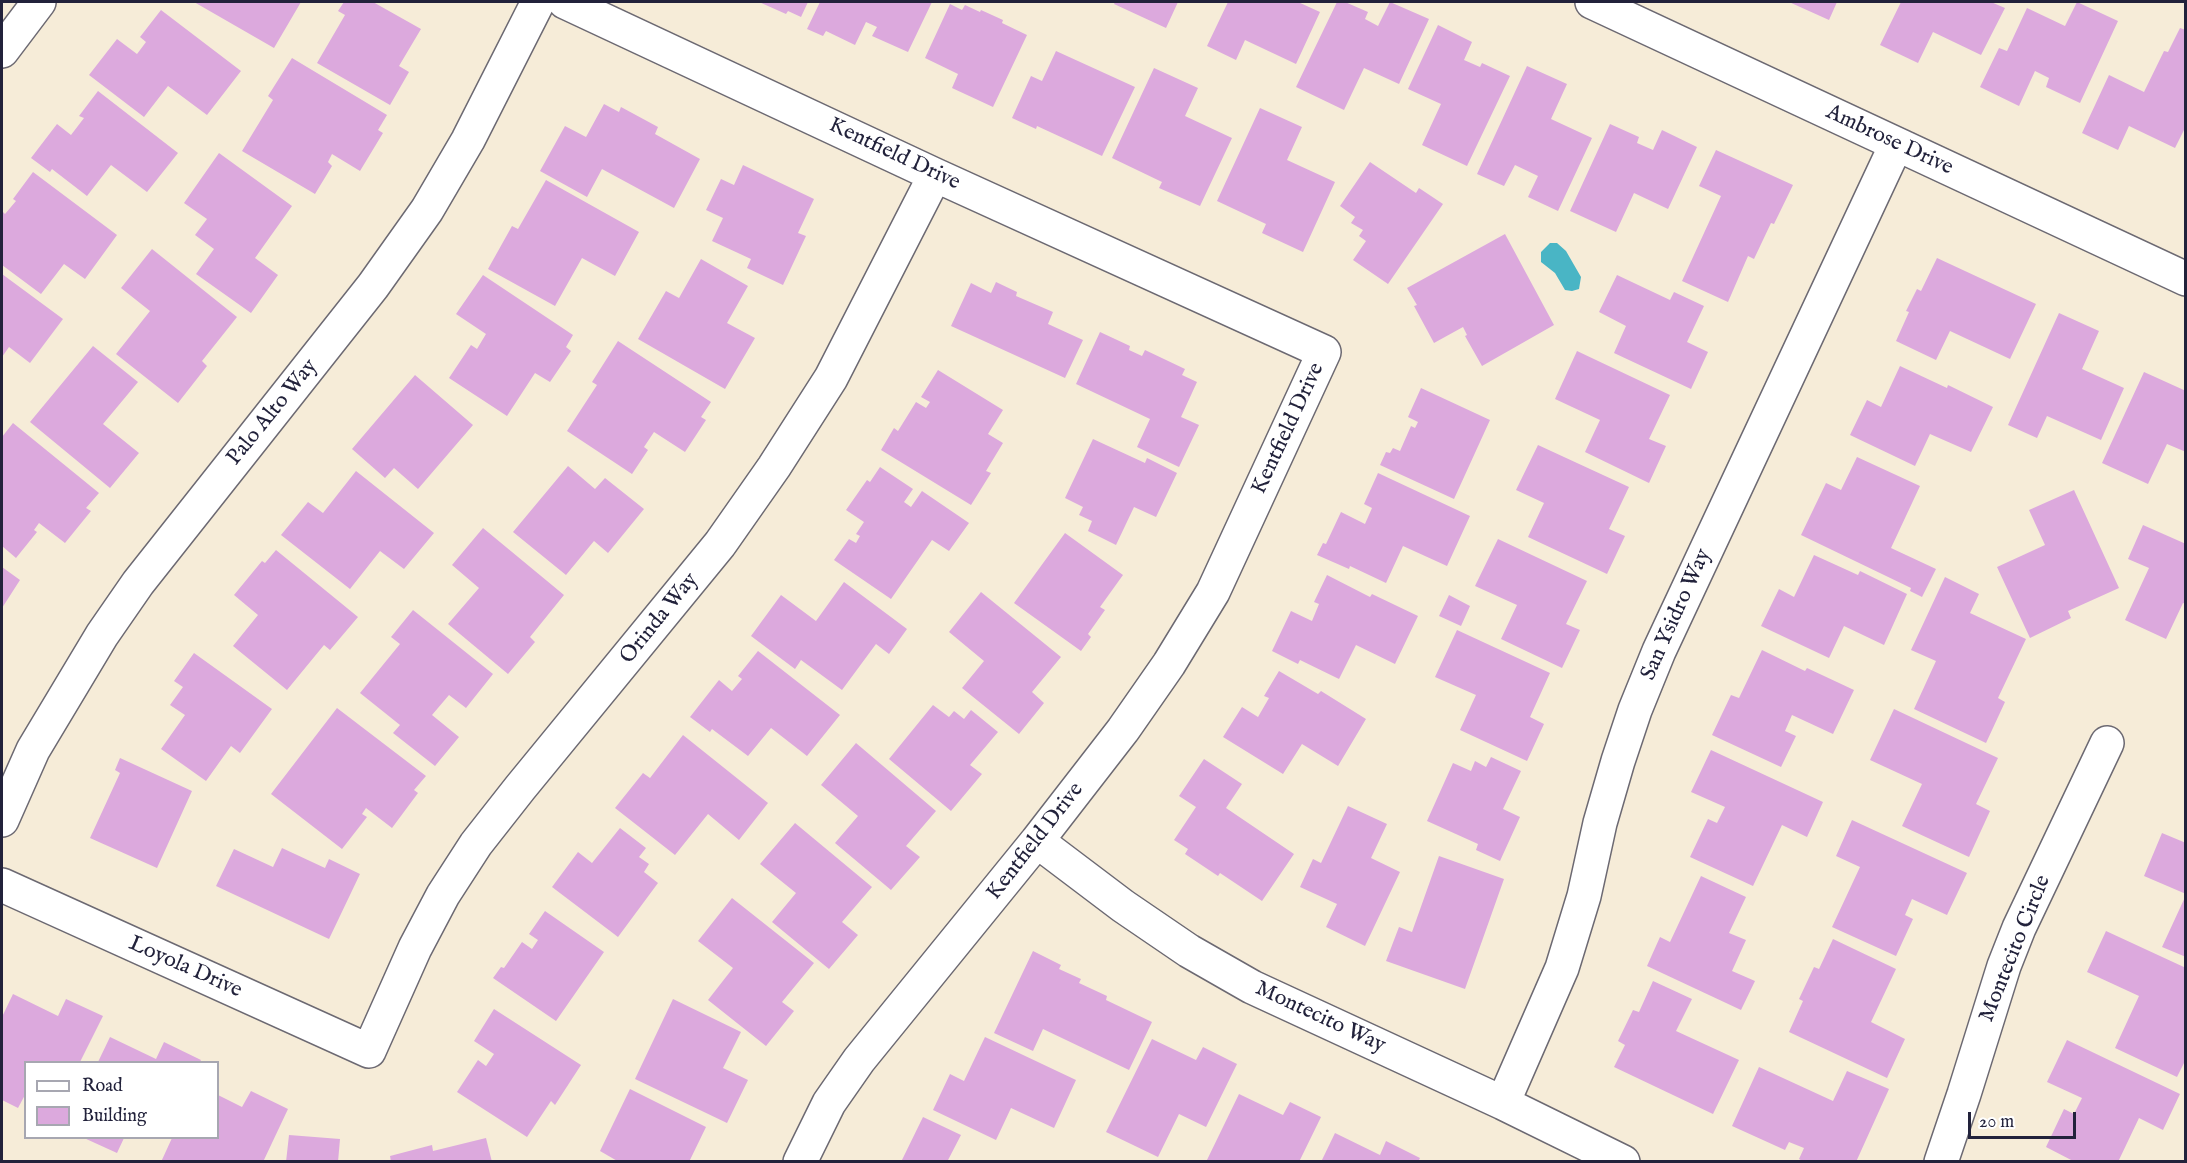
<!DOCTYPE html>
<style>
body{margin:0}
#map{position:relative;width:2187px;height:1163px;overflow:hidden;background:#f6ecd8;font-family:"IM FELL English",serif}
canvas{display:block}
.frame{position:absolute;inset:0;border:3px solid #22223b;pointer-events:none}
.legend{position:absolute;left:24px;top:1061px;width:195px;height:78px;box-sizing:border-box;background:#fff;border:2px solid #a7a7b1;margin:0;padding:8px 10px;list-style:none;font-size:18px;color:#22223b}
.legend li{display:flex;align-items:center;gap:12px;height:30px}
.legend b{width:30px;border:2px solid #a7a7b1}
.scale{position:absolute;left:1968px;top:1112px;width:108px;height:27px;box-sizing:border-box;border:3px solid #22223b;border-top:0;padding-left:8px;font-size:18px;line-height:21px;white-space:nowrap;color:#22223b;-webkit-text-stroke:4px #fff;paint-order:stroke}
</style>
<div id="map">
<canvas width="2187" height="1163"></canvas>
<div class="frame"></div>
<ul class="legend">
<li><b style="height:8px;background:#fff"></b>Road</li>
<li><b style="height:16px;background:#dca9dd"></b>Building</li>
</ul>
<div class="scale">20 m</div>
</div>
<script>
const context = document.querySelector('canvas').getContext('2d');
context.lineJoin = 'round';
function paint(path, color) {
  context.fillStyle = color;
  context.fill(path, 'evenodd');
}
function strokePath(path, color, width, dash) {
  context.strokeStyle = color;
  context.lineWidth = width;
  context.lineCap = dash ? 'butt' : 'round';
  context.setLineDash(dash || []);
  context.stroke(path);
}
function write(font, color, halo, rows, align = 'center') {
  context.font = font + ' "IM FELL English",serif';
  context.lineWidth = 5;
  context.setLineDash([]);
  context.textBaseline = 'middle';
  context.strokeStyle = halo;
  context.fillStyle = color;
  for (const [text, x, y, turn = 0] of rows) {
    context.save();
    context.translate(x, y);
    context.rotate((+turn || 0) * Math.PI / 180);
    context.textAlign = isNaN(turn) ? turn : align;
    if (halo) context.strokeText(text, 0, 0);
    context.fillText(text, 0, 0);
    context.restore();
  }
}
paint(new Path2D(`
 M1550 243H1557L1566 251 1581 277 1579 289 1572 291 1565 290 1555 273 1541 262V252Z`), '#49b5c5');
paint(new Path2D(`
 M194 2H301L274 48Z
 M344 2H373L421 29 399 66 409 72 390 105 317 63 345 15 338 11Z
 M759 2H808L801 17 788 11 786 14Z
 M820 2H932L908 52 872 36 877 27 866 22 855 45 826 31 823 36 807 29Z
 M1115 2H1178L1166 28 1114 4Z
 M1228 2H1298L1320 12 1296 64 1245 40 1236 60 1207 46Z
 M1337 2H1345L1368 12 1365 19 1378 26 1390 2 1429 19 1399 84 1364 68 1344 110 1296 87Z
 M1789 2H1837L1829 20Z
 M1901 2H1991L2005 8 1981 55 1933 32 1918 63 1880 45Z
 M2077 2 2118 21 2080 103 2046 87 2049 78 2035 71 2019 106 1980 87 1999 48 2007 51 2027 8 2065 26Z
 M950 4 962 10 965 5 980 12 981 10 1003 20 1002 23 1027 35 993 107 952 88 958 74 925 58Z
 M161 10 241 71 207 115 168 86 144 117 89 75 117 39 137 54 146 42 140 37Z
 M1438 25 1472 42 1464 60 1480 67 1482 63 1510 76 1467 166 1422 145 1441 104 1408 89Z
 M2180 28 2186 30V126L2175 148 2129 126 2118 150 2082 133 2109 75 2144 92 2164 51 2168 52Z
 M1056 51 1135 87 1102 156 1037 126 1036 129 1012 118 1031 76 1042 81Z
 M292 58 387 115 378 130 383 133 360 171 332 154 328 162 332 166 315 194 242 151 273 100 268 96Z
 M1527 66 1567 84 1551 119 1592 138 1558 211 1528 197 1538 176 1515 165 1504 186 1477 174Z
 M1154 68 1198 88 1185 116 1232 138 1200 206 1159 188 1162 182 1112 158Z
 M98 91 178 153 147 192 111 165 87 196 52 169 50 172 31 158 57 124 71 135 84 118 79 116Z
 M604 104 619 112 621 107 658 127 655 134 700 159 674 208 602 169 587 197 540 171 565 126 586 137Z
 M1260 108 1302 127 1287 160 1335 182 1303 252 1262 233 1266 224 1217 201Z
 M1610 124 1639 137 1637 143 1653 150 1662 130 1697 147 1668 209 1634 193 1616 232 1570 211Z
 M1716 150 1793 185 1774 224 1771 223 1754 259 1748 256 1728 302 1682 281 1721 196 1699 186Z
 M219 153 292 206 255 258 278 275 251 313 196 274 214 249 195 235 207 219 184 203Z
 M1370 162 1416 193 1419 188 1443 204 1388 284 1353 260 1366 241 1359 236 1363 230 1351 223 1355 217 1340 206Z
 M743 165 814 199 798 233 806 236 783 285 747 268 751 259 712 241 723 218 706 210 721 179 734 185Z
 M33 172 117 235 85 279 64 264 41 294 2 265V211L5 214 16 201 13 199Z
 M546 180 639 232 615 276 582 258 555 306 488 269 512 226 518 229Z
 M1505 234 1554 325 1482 366 1465 336 1467 335 1463 327 1434 343 1414 306 1417 305 1407 288Z
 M152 249 237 317 202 361 207 366 178 403 116 354 150 311 121 288Z
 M1937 258 2036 304 2010 359 1950 331 1936 360 1896 341 1909 312 1906 311 1917 289 1921 291Z
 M701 259 748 286 727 323 755 338 725 389 638 339 666 291 679 298Z
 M2 274 63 319 30 363 9 347 2 357Z
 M483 275 573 335 566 347 571 351 550 382 535 373 507 416 449 378 471 345 477 349 486 334 456 314Z
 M1617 275 1670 300 1674 292 1704 306 1687 342 1708 352 1691 389 1614 353 1626 326 1599 312Z
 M996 282 1017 292 1016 296 1053 312 1048 324 1083 340 1065 378 951 326 971 283 991 293Z
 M2059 313 2099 331 2082 369 2124 388 2101 440 2047 416 2037 438 2008 425Z
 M1100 332 1130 346 1129 350 1142 356 1145 350 1185 369 1182 375 1197 382 1181 417 1199 425 1179 467 1137 447 1150 419 1076 384Z
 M618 341 711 402 701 417 706 420 685 452 654 432 644 447 648 450 632 474 567 431 597 385 592 382Z
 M93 346 138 382 103 424 139 453 110 488 30 422Z
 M1577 351 1670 395 1649 439 1666 446 1649 483 1585 452 1600 420 1555 399Z
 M1900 366 1947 388 1948 385 1993 407 1971 452 1930 434 1915 466 1850 435 1867 400 1881 407Z
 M938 370 1003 410 988 434 1003 443 986 471 991 473 971 505 881 450 894 428 898 431 916 402 926 408 930 402 921 397Z
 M2144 372 2186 391V452L2167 444 2148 484 2102 463Z
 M415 375 473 425 418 489 394 468 385 478 352 449Z
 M1421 388 1490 420 1454 499 1380 465 1386 452 1390 453 1393 448 1400 451 1411 426 1415 428 1418 422 1408 417Z
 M13 423 99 493 86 508 91 511 65 543 39 523 34 530 37 532 16 558 2 546V437Z
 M1093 439 1145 463 1147 458 1177 473 1156 517 1134 507 1116 545 1088 531 1092 521 1079 515 1083 507 1065 498Z
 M1538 445 1629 487 1609 529 1625 536 1607 574 1528 537 1544 503 1516 490Z
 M1857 457 1920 486 1891 548 1936 569 1922 597 1910 591 1911 588 1801 535 1826 483 1841 490Z
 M568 466 595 489 605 478 644 509 608 553 594 541 566 575 513 532Z
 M880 467 913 489 904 502 911 507 922 491 969 523 949 551 932 540 891 599 834 560 849 539 856 543 860 536 856 534 864 522 846 510 867 480 870 482Z
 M356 471 434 533 404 569 380 551 350 589 281 535 308 502 323 513Z
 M1378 473 1470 516 1447 566 1403 546 1386 583 1350 566 1349 569 1317 555 1323 543 1326 544 1341 512 1365 524 1372 508 1364 504Z
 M2074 490 2119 588 2068 611 2071 618 2030 638 1997 567 2045 545 2029 510Z
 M2143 525 2186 544V604L2183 603 2166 639 2125 620 2149 568 2128 559Z
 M483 528 564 595 530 637 535 642 508 674 448 624 479 588 452 565Z
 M1065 533 1123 575 1100 607 1105 610 1088 634 1091 637 1081 651 1014 603Z
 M1498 539 1587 581 1566 624 1580 630 1562 668 1501 639 1517 605 1475 586Z
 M276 550 358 617 330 650 324 645 287 690 233 646 258 615 234 595 262 561 265 563Z
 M1814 555 1858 575 1860 571 1907 594 1884 645 1844 626 1829 658 1761 626 1779 589 1794 597Z
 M2 567 20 580 2 608Z
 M1327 575 1370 597 1372 594 1418 616 1395 664 1356 645 1339 679 1300 660 1298 664 1272 651 1291 611 1312 621 1319 604 1314 602Z
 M1945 577 1979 594 1970 613 2026 639 1998 698 2005 702 1986 743 1914 709 1936 661 1911 650Z
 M844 582 907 629 889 654 876 644 842 690 801 660 795 669 751 636 781 595 816 621Z
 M981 592 1061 657 1032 692 1044 703 1019 734 962 688 984 661 949 632Z
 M1449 595 1470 606 1461 626 1439 616Z
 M413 610 493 674 466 708 449 695 432 715 459 737 435 766 393 733 400 725 360 693 400 644 391 637Z
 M1457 630 1550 673 1530 717 1544 724 1527 761 1460 730 1476 695 1435 677Z
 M1762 650 1805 671 1807 668 1854 690 1833 734 1792 715 1785 731 1796 736 1781 767 1712 735 1731 695 1739 698Z
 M758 651 840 715 807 756 771 728 748 756 712 729 710 732 690 717 719 680 732 691 742 679 738 676Z
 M194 653 272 709 240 753 231 746 206 781 161 749 185 715 170 705 183 687 174 681Z
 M1279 671 1318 694 1321 691 1366 719 1338 766 1302 744 1283 774 1223 737 1242 707 1258 717 1269 698 1264 696Z
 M933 705 949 717 954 711 964 719 971 710 998 732 970 765 982 774 951 811 889 759Z
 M337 708 426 776 414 790 418 793 392 828 366 808 362 814 367 817 342 849 271 794Z
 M1894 709 1998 758 1976 804 1990 811 1969 857 1902 826 1922 784 1870 760Z
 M683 735 768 803 739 840 708 814 675 855 615 808 643 773 650 778Z
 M856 743 936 811 906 846 920 857 891 890 835 843 858 816 821 785Z
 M1711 750 1823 802 1807 837 1782 825 1753 886 1690 857 1708 819 1717 823 1725 807 1691 792Z
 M1491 757 1521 771 1503 809 1520 817 1500 861 1476 850 1478 844 1427 821 1453 763 1471 771 1475 761 1486 767Z
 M120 758 192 791 157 868 90 838 120 773 115 770Z
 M1204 759 1242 784 1226 808 1294 854 1262 901 1220 873 1218 876 1185 854 1188 849 1174 840 1196 807 1179 796Z
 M1348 806 1387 824 1371 858 1400 872 1365 946 1326 927 1337 904 1300 887 1313 859 1321 863Z
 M1852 820 1967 873 1947 915 1912 899 1905 915 1913 919 1896 956 1832 927 1860 867 1836 856Z
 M795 823 872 887 842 922 858 935 829 969 772 922 796 893 760 864Z
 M620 828 646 848 639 857 649 864 644 872 658 883 618 937 552 887 578 852 592 863Z
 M2162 833 2186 843V894L2144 876Z
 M282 848 325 868 329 859 360 874 329 939 216 886 234 849 273 867Z
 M1439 856 1504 879 1465 989 1386 961 1399 927 1412 932Z
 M1701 876 1746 897 1729 933 1746 940 1732 971 1755 981 1741 1010 1647 966 1660 937 1670 942Z
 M2186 895V957L2162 947Z
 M732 898 814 963 782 1002 794 1011 766 1046 708 1000 733 968 698 941Z
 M545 911 604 952 556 1021 493 978 501 967 504 968 522 942 532 949 538 940 529 934Z
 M2106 931 2186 968V1059L2177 1077 2115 1048 2139 996 2087 972Z
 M1833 939 1896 969 1871 1022 1905 1039 1887 1078 1789 1032 1803 1001 1799 999 1814 967 1819 969Z
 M1033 951 1061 965 1059 969 1081 979 1079 983 1107 996 1106 1000 1152 1022 1129 1070 1043 1029 1033 1051 994 1033Z
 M1653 981 1692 999 1676 1031 1739 1060 1713 1114 1614 1067 1625 1045 1618 1041 1633 1010 1639 1012Z
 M13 994 58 1016 66 999 103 1016 80 1062H26V1093L18 1108 2 1100V1017Z
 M673 999 741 1032 723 1068 748 1080 727 1123 635 1079Z
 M494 1009 581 1065 555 1105 551 1101 527 1137 457 1092 478 1060 486 1066 494 1054 474 1041Z
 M110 1037 156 1059 164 1042 201 1060 200 1062H98Z
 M985 1037 1076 1080 1054 1128 1011 1108 996 1140 933 1110 950 1074 964 1081Z
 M1152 1039 1196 1060 1203 1047 1237 1064 1206 1127 1179 1114 1158 1157 1106 1132Z
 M2067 1040 2180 1094 2163 1130 2139 1118 2118 1162H2075L2046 1147 2064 1109 2074 1114 2082 1098 2047 1082Z
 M1759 1067 1833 1101 1847 1071 1889 1089 1856 1162H1804L1799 1159 1804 1148 1789 1142 1785 1150 1732 1126Z
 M630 1089 706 1127 689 1162H619L600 1151Z
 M251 1091 288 1109 263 1162H161L172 1138H218V1095L242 1107Z
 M1239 1094 1283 1115 1290 1102 1321 1117 1299 1162H1206Z
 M923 1117 961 1135 947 1162H901Z
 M1335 1133 1380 1155 1386 1141 1420 1158 1418 1162H1321Z
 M289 1135 340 1139 338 1162H286Z
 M84 1138H124L117 1153Z
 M486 1138 492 1162H391L390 1156 432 1145 433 1151Z`), '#dca9dd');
const street = new Path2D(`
 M565 2 935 175 1324 352 1213 592 1169 664 1123 730 1037 841 859 1060 829 1103 800 1162
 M1592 2 2186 279
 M2 51 39 2
 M2 820 33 750 102 635 138 583 373 286 427 210 468 140 538 2
 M1037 841 1123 906 1189 951 1252 987 1503 1103 1623 1162
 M2 885 369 1051 415 948 443 895 476 844 520 788 720 544 774 467 831 378 935 175
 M1503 1103 1562 968 1584 896 1600 823 1618 761 1635 710 1659 651 1896 145
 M1941 1162 1964 1094 2004 966 2019 928 2107 743`);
strokePath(street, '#6c6972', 36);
strokePath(street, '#fff', 33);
write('22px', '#22223b', '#fff', [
 ["Ambrose Drive",1889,141,25],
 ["Kentfield Drive",894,155,25],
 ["Palo Alto Way",273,413,-51],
 ["Kentfield Drive",1289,429,-65],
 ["San Ysidro Way",1677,615,-66],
 ["Orinda Way",660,619,-51],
 ["Kentfield Drive",1036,842,-52],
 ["Montecito Circle",2016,949,-68],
 ["Loyola Drive",185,968,24],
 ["Montecito Way",1320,1018,25]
]);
</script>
